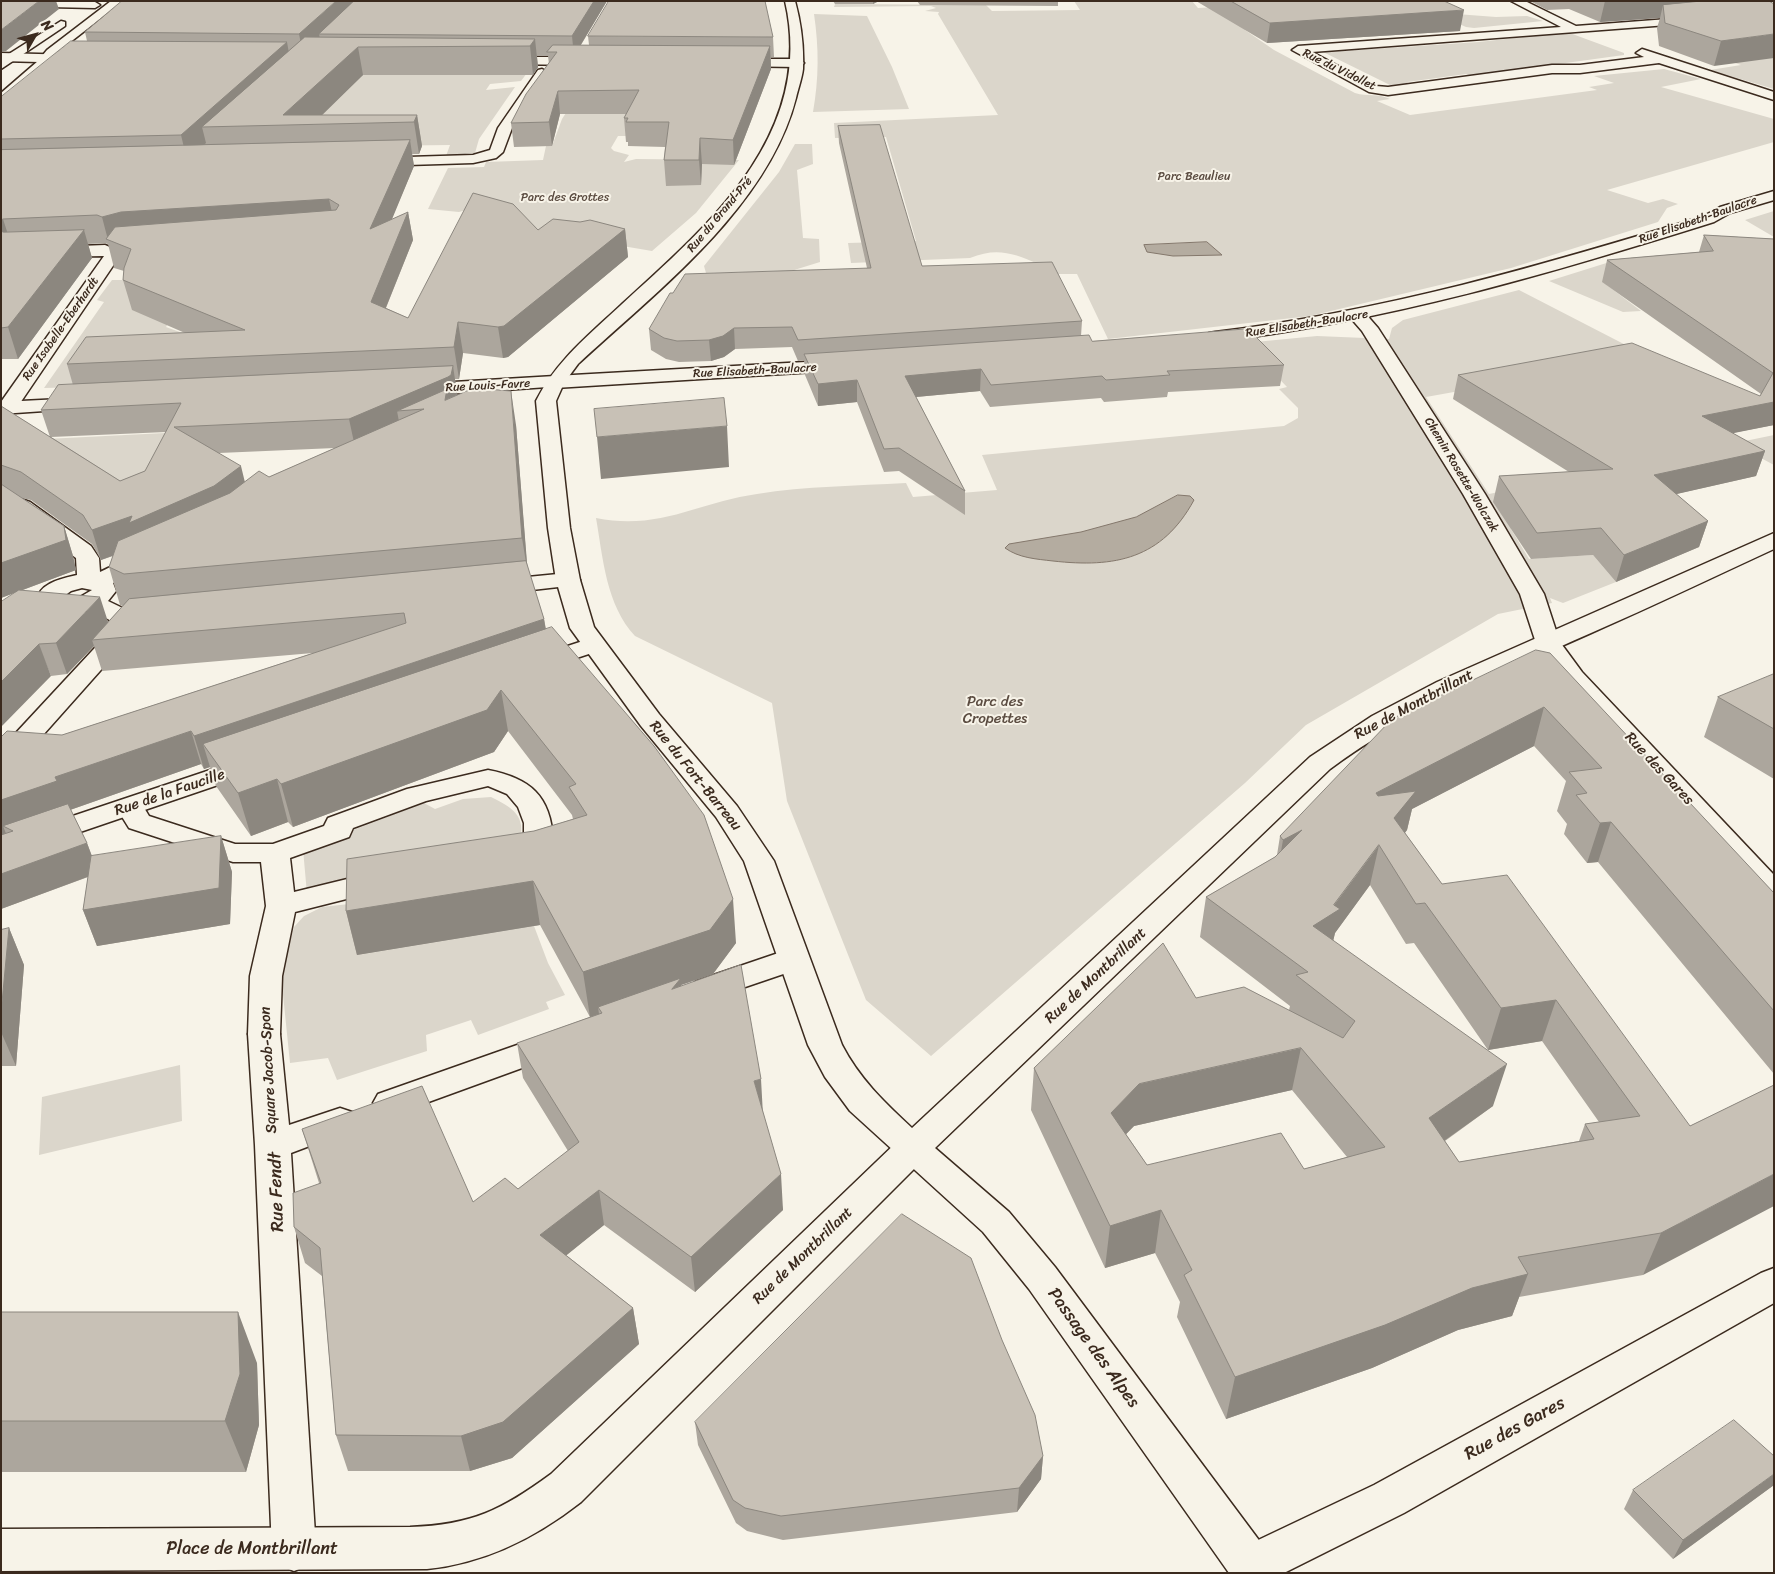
<!DOCTYPE html>
<meta charset="utf-8">
<style>
body{margin:0}
#map{position:relative;width:1775px;height:1574px;overflow:hidden;background:#f7f3e8;font-family:Sriracha,sans-serif}
canvas{display:block}
.frame{position:absolute;inset:0;border:2px solid #3b2a1e;pointer-events:none}
.north{position:absolute;left:10px;top:10px;width:50px;height:50px;-webkit-text-stroke:4px #f7f3e8;paint-order:stroke;rotate:52deg;font-size:14px;font-weight:700;line-height:20px;text-align:center;color:#3b2a1e}
.north::after{content:'';display:block;margin:auto;width:18px;height:22px;background:#3b2a1e;clip-path:polygon(50% 0,100% 100%,50% 72%,0 100%)}
</style>
<div id="map">
<canvas width="1775" height="1574"></canvas>
<div class="frame"></div>
<div class="north">N</div>
</div>
<script>
const context = document.querySelector('canvas').getContext('2d');
context.lineJoin = 'round';
function paint(path, color) {
  context.fillStyle = color;
  context.fill(path, 'evenodd');
}
function strokePath(path, color, width, dash) {
  context.strokeStyle = color;
  context.lineWidth = width;
  context.lineCap = dash ? 'butt' : 'round';
  context.setLineDash(dash || []);
  context.stroke(path);
}
function write(font, color, halo, rows, align = 'center') {
  context.font = font + ' Sriracha,sans-serif';
  context.lineWidth = 4;
  context.setLineDash([]);
  context.textBaseline = 'middle';
  context.strokeStyle = halo;
  context.fillStyle = color;
  for (const [text, x, y, turn = 0] of rows) {
    context.save();
    context.translate(x, y);
    context.rotate((+turn || 0) * Math.PI / 180);
    context.textAlign = isNaN(turn) ? turn : align;
    if (halo) context.strokeText(text, 0, 0);
    context.fillText(text, 0, 0);
    context.restore();
  }
}
paint(new Path2D(`
 M1074 1H1192L1198 8 1332 1H1423L1443 13 1496 17 1527 16 1543 21 1474 28 1466 27 1448 19 1245 30 1274 50 1355 93C1368 97 1377 93 1390 99L1377 101 1410 115 1597 90 1589 87 1614 83 1594 76 1664 69 1701 79 1661 87 1774 119V142L1607 190 1648 203 1663 199 1678 204 1667 208 1658 222 1511 268 1310 316 1108 339 1077 274H1042L1038 264C1014 253 996 247 970 258L851 263 848 243 916 241 886 137 835 138 834 123 998 115 938 14 939 12 925 11 936 8 931 6 834 7 835 4 986 5 992 11 1080 10Z
 M814 14 867 16 892 67 909 109 813 112C819 78 819 48 814 14Z
 M1567 32 1624 53V55L1471 76 1466 74 1407 82 1409 84 1392 86 1319 50 1341 48 1342 51 1479 42Z
 M1774 55V89L1710 70 1741 65 1729 61Z
 M530 69 521 81 490 84 486 90 515 87 479 139 475 153 446 156 450 145 287 147 361 75Z
 M586 82 651 113 649 136H618L611 148 614 151 629 155 624 162 636 159 739 160 696 213 652 251 546 233 473 208 459 212 428 209 448 168 484 167 486 162 543 160 546 146H552L562 119Z
 M795 144H812L813 164 797 170 803 238 819 239 820 262 791 271 706 273 704 266 779 172Z
 M1774 211V237L1745 220Z
 M1616 260 1603 282 1641 311 1623 312 1549 281Z
 M112 280H136L172 318 166 327 199 339 83 387 44 388 104 302 97 300Z
 M1519 290 1649 357 1426 397 1489 494 1774 435V465L1759 457 1511 529 1529 559 1593 555 1616 582 1563 603 1550 598 1552 603 1498 614 1306 725 1245 783 931 1056 866 1000 787 801 772 703 635 636C606 605 603 558 596 518 659 531 699 502 757 494 806 486 856 486 906 483L913 497 997 490 982 455 1284 426 1298 418V408L1279 389 1287 387 1245 343 1317 336 1389 339 1392 328 1403 320Z
 M185 432 129 506 26 440Z
 M491 797C513 808 527 816 519 842L348 877 307 894 303 849 424 803 435 809 463 799Z
 M358 903V955L534 926 548 963 565 995 546 1002 549 1009 478 1035 471 1020 426 1035 427 1051 337 1080 328 1058 290 1063 281 975 294 927 304 916 322 907Z
 M180 1065 182 1121 39 1155 42 1097Z`), '#dbd6cb');
const water = new Path2D(`
 M1207 242 1222 255 1173 256 1147 252 1144 245Z
 M1178 495 1190 496 1194 500C1162 559 1115 568 1053 561 1036 559 1019 558 1005 548L1009 544 1081 532 1136 517Z`);
paint(water, '#b4aca0');
strokePath(water, '#84786c', 1);
const pedestrian = new Path2D(`
 M1358 311 1364 312 1378 328 1485 494 1544 594 1560 643 1557 648 1548 650 1539 648 1536 643 1520 594 1463 494 1362 331 1349 316 1352 312Z
 M488 770C530 778 551 796 553 840 553 850 555 858 549 867L533 870 523 868 518 861 524 854V823L518 807 507 794 488 786 426 801 353 828 349 837 290 858 294 892 384 870 394 873 399 880 394 887 295 912 282 976 280 1034 276 1042 264 1046 252 1042 248 1034 250 976 266 906 261 862H233L129 828 116 807 120 801 130 798 140 801 149 816 235 844H273L324 826 328 818 407 789Z`);
const minor = new Path2D(`
 M1 1 95 2 100 5 95 8 1 6Z
 M1511 1H1525L1576 26 1694 17 1700 20 1694 23 1312 52 1376 86 1388 87 1552 65H1580L1644 57 1636 53 1642 49 1774 92V100L1659 63 1580 73H1552L1388 95 1369 92 1292 50 1298 46 1561 27Z
 M1 53 76 55 82 59 76 63 1 61Z
 M499 57H586L592 61 586 65 495 64 493 61Z
 M734 59H798L804 63 798 67 730 66 728 63Z
 M542 69 548 73 512 128 503 152 496 158 473 163 375 166 368 162 375 158 473 155 490 150 498 128 538 70Z
 M1774 191V200L1730 213 1714 222C1548 274 1389 321 1215 342L1209 341 1206 337 1209 333 1215 332C1386 311 1540 266 1704 216L1720 207Z
 M105 245 119 251 121 254 14 412H1V402L104 256 53 257 45 252 53 247Z
 M841 360 848 362 850 366 848 370 555 388 548 386 546 382 548 378 555 376Z
 M1 492 30 502 91 546 99 558 100 572C116 565 136 551 154 555L157 560 154 565 113 583 116 591 108 601 135 614 151 613 159 615 163 620 159 625 134 629 132 635 11 771 1 773V749L117 624 91 610 62 615 46 611 36 602C39 583 60 579 77 575L76 558 14 512 1 506ZM82 588 92 590 75 600 60 599 71 591Z
 M568 573 576 575 580 580 576 585 497 594 489 592 485 587 489 582 497 580Z
 M1548 636 1557 638 1582 672 1774 875V903L1763 900 1564 682 1536 643 1539 638Z
 M592 638 601 640 604 645 601 650 537 671 528 669 525 664 528 659Z
 M249 757 259 759 263 765 259 771 1 859V840Z
 M793 948 804 951 809 959 804 967 707 1000 696 997 691 989 696 981Z
 M264 1022 276 1026 280 1034 289 1125 340 1108 352 1112 357 1121 352 1130 291 1153 316 1550 309 1565 294 1571 279 1565 272 1550 255 1145 248 1034 252 1026Z
 M554 1032 566 1036 571 1044 566 1052 390 1116 378 1112 373 1103 378 1094Z
 M1774 1268V1303L1404 1513 1284 1573H1232L1229 1566 1235 1551 1374 1485 1761 1273Z`);
const tertiary = new Path2D(`
 M555 376 562 378 564 382 562 386 419 396 412 394 410 390 412 386 419 384Z
 M81 398 88 400 91 404 88 408 1 414V402Z
 M912 1135 924 1139 930 1149 924 1159 581 1502C535 1538 485 1563 427 1569L1 1571V1529L410 1527C472 1525 502 1510 551 1474L900 1139Z`);
const secondary = new Path2D(`
 M111 1H123L55 54 46 67 6 103 1 104V93L38 61 47 50Z
 M785 1H795C801 23 804 46 803 69 802 78 798 89 796 98 768 207 658 290 578 364L564 383 556 401 570 528 580 580 594 627 659 714 737 806 774 861 842 1045C859 1078 884 1102 912 1128L1310 757 1372 716 1437 682 1774 533V549C1713 577 1653 606 1591 633 1499 674 1411 709 1330 769L935 1148 1009 1212 1055 1267 1267 1551 1273 1566 1270 1573H1229L1029 1289 983 1232 850 1111 825 1077 808 1045 744 861 716 817 641 726 570 628 556 580 548 528 536 401C556 361 589 335 621 305 709 225 816 134 785 1Z
 M61 21 65 22V26L1 69V59Z`);
strokePath(pedestrian, '#3b2a1e', 3);
strokePath(minor, '#3b2a1e', 3);
strokePath(tertiary, '#3b2a1e', 3);
strokePath(secondary, '#3b2a1e', 3);
paint(pedestrian, '#f7f3e8');
paint(minor, '#f7f3e8');
paint(tertiary, '#f7f3e8');
paint(secondary, '#f7f3e8');
paint(new Path2D(`
 M607 1 581 45H589L588 36 773 37 774 57H771V69L734 165 702 164 701 185 666 186 664 160 665 147 628 146V142H626L624 118 626 114H560L552 146 514 147 511 123 549 64 548 56H537L538 67 533 75H363L321 115H417L422 146 419 154H412L414 166 391 220 408 212 413 240 386 308 408 318 538 230 625 229 628 257 508 357 503 358 463 353 459 379H455L457 395 516 425 527 566 544 619 546 629 736 943 713 974 681 985 763 1113 783 1210 695 1292 604 1225 566 1255 633 1308 639 1344 512 1458 470 1471H348L336 1435 322 1276 305 1263 294 1227 319 1183 302 1129 473 1202 518 1189 568 1151 523 1078 517 1043 590 1017 540 925 357 955 346 911 534 831 573 819 572 815 508 731 494 752 293 827 288 822 251 836 216 786 210 767 204 769 201 764 70 810 87 843 92 856 221 836 232 872 230 924 97 946 83 910 88 877 1 909V737L62 735 313 653 102 671 94 646 67 674 51 676 16 592 1 598V406L50 437 41 410 73 385 67 364 185 333 132 310 123 280 124 271 114 268 108 244 105 243 88 244 92 258 18 359H1V97L87 41 85 32ZM166 432 145 471 120 481 51 437ZM335 448 269 477 245 482 219 453ZM22 498 31 500 92 544 101 560 113 556 109 567 120 605 123 606 108 622 20 591 76 570 73 556 64 526Z
 M833 1H879L873 4H835Z
 M917 1H1058V6L920 5Z
 M1196 1H1444L1460 31 1267 43Z
 M1530 1H1769L1714 66 1659 46 1657 28 1660 18 1600 22 1569 9 1547 10Z
 M838 126 922 266 1082 321 1081 336 1092 341 1284 365 1280 386 1168 392 1167 397 1104 402 1101 398 990 407 980 391 916 397 965 491V515L899 471 884 472 857 402 818 406 805 375 804 360 798 361 792 347 735 349 724 357 711 361 679 362 666 359 651 350 649 329 867 268 839 143Z
 M1704 235 1774 239V425L1732 433 1765 451 1756 476 1676 494 1708 521 1699 547 1616 582 1593 555 1531 559 1493 502 1499 476 1569 472 1453 399 1458 375 1760 396 1761 394 1602 282 1607 260 1699 252Z
 M1536 650 1774 893V1074L1598 862 1587 863 1564 834 1567 824 1557 811 1566 781 1534 746 1412 809 1407 830 1405 833 1442 884 1690 1126 1774 1085 1643 1275 1519 1297 1512 1316 1458 1330 1372 1368 1226 1419 1177 1317 1180 1302 1155 1253 1105 1268 1031 1110 1034 1068 1196 998 1289 1010 1290 1006 1200 937 1206 897 1275 857 1277 855 1280 836ZM1370 885 1406 944 1414 943 1488 1050 1542 1041 1599 1122 1585 1124 1579 1141 1459 1162 1445 1141 1493 1106 1333 941 1335 933ZM1292 1090 1347 1157 1304 1169 1147 1165 1126 1134 1134 1126Z
 M1774 674V779L1704 737 1718 697Z
 M9 928 24 965 16 1066H1V930Z
 M1 1312 257 1363 259 1425 246 1472H1Z
 M695 1422 1043 1456 1041 1479 1017 1512 783 1540 747 1531 736 1523 698 1445Z
 M1774 1485 1673 1559 1624 1509 1633 1490Z`), '#aca69d');
paint(new Path2D(`
 M39 1H56L59 9 6 51 1 52V30Z
 M336 1H360L319 34 320 39 303 54 299 34Z
 M594 1H607L574 56 572 36Z
 M873 1H879L873 4Z
 M1605 1H1699L1695 15 1663 5 1660 18 1600 22Z
 M1464 10 1460 31 1267 43 1270 23Z
 M1774 34V58L1714 66 1721 41Z
 M535 39 538 67 533 75 530 46Z
 M287 42 291 65 202 127 206 143 187 160 181 135Z
 M770 46 771 69 734 165 733 140Z
 M358 47 363 75 312 125 283 115Z
 M558 91 560 114 552 146 549 122Z
 M417 115 422 146 419 154 414 122Z
 M700 138 702 164 701 185 699 160Z
 M410 140 414 166 376 258 370 229Z
 M329 199 335 226 108 240 102 217 121 212Z
 M408 212 413 240 376 332 371 302Z
 M3 219 12 247 1 252V220Z
 M625 229 628 257 508 357 503 358 498 327Z
 M84 230 92 258 18 359 8 327Z
 M458 322 463 353 459 379 454 347Z
 M734 328 735 349 724 357 711 361 709 340Z
 M453 366 457 393 456 402 424 409 397 411 400 427 355 447 349 419Z
 M981 369 980 391 905 398V376Z
 M857 380V402L818 406V384Z
 M511 391 516 425 528 575 522 538Z
 M1774 402V425L1694 441 1702 416Z
 M727 426 729 467 601 479 597 437Z
 M1765 451 1756 476 1646 501 1654 475Z
 M241 466 248 495 136 547 101 560 92 530Z
 M1708 521 1699 547 1616 582 1624 555Z
 M64 526 73 556 76 570 1 598V563Z
 M100 597 110 628 92 640 94 646 67 674 56 643Z
 M544 619 549 651 203 744 210 767 204 769 194 736Z
 M39 644 51 676 1 727V682Z
 M501 690 508 731 494 752 293 827 281 784Z
 M1544 707 1534 746 1412 809 1407 830 1386 856 1376 793Z
 M191 731 201 764 67 811 13 831 3 826 7 836 1 838V800L55 777Z
 M277 779 288 822 251 836 238 793Z
 M1611 822 1598 862 1587 863 1600 823Z
 M1302 830 1276 880 1283 840Z
 M221 836 232 872 230 924 97 946 83 910Z
 M87 843 98 873 1 909V874Z
 M1379 845 1370 885 1335 933 1331 950 1313 926 1334 905Z
 M533 881 540 925 357 955 346 911Z
 M733 899 736 943 713 974 681 985 684 1012 598 1007 599 1014 590 1017 583 972Z
 M9 928 24 965 16 1066 1 1032V1013Z
 M1556 1000 1542 1041 1488 1050 1501 1008Z
 M1301 1048 1292 1090 1134 1126 1106 1155 1111 1113 1139 1084Z
 M1507 1064 1493 1106 1417 1160 1429 1118Z
 M761 1079 763 1115 754 1081Z
 M781 1174 783 1210 695 1292 691 1257Z
 M1774 1174V1206L1643 1275 1661 1233Z
 M599 1190 604 1225 547 1271 540 1235Z
 M1161 1210 1155 1253 1105 1268 1110 1226Z
 M1528 1274 1512 1316 1458 1330 1372 1368 1226 1419 1235 1377 1472 1288Z
 M633 1308 639 1344 512 1458 470 1471 461 1436Z
 M238 1312 257 1363 259 1425 246 1472 225 1421Z
 M1043 1456 1041 1479 1017 1512 1019 1488Z
 M1774 1474V1485L1673 1559 1683 1540Z`), '#8c877f');
const building = new Path2D(`
 M1 1H39L1 30Z
 M122 1H336L299 34 85 32Z
 M354 1H594L572 36 319 34Z
 M609 1H765L773 37 588 36Z
 M1231 1H1444L1464 10 1270 23Z
 M1702 1H1769L1774 4V34L1721 41 1665 23 1663 5Z
 M305 37 535 39 530 46 358 47 283 115H417L414 122 202 127Z
 M71 41 287 42 181 135 1 139V97Z
 M553 45 770 46 733 140 700 138 699 160H664L669 122H626L628 118H624L639 90 558 91 549 122 511 123 526 94 557 52H547Z
 M880 125 922 266 1052 262 1082 321 798 340 792 327 734 328 723 336 709 340 677 341 664 338 649 329 670 293H673L685 274 871 268 838 126Z
 M410 140 370 229 408 212 371 302 408 318 473 193 513 204 538 230 553 219 580 222 590 220 625 229 504 326 498 327 458 322 454 347 67 364 86 337 245 330 123 280 124 268 131 249 106 239 115 227 336 210 339 205 329 199 121 212 102 217 97 215 3 219 1 220V150Z
 M84 230 8 327 1 328V231L3 232Z
 M1704 235 1774 239V402L1702 416 1765 451 1654 475 1708 521 1624 555 1601 528 1537 533 1499 476 1613 469 1458 375 1632 343 1760 396 1773 373 1607 260 1713 251Z
 M1248 329 1284 365 1167 371 1170 375 1106 380 1102 376 991 385 981 369 905 376 965 491 899 448 884 449 857 380 818 384 804 354 1089 335 1092 341Z
 M453 366 451 375 448 377 349 419 174 427 241 466 214 486 129 523 132 516 92 530 83 515 21 472 1 465V406L120 481 145 471 181 403 41 410 58 385Z
 M474 388 511 391 522 538 124 574 109 567 118 541 230 493 259 471 269 477 424 409 397 411 447 389 445 400Z
 M724 398 727 426 597 437 594 409Z
 M1 484 64 526 66 540 1 563Z
 M526 561 544 619 194 736 191 731 55 777 57 781 1 800V737L7 731 62 735 406 623 404 613 92 640 129 599Z
 M19 590 100 597 56 643 39 644 1 682V602Z
 M552 627 654 746 704 815 733 899 710 930 583 972 533 881 346 911 347 859 534 831 587 815 569 787 576 784 501 690 487 710 281 784 277 779 238 793 203 744Z
 M1536 650 1550 653 1774 893V1011L1611 822 1600 823 1576 795 1587 793 1569 772 1602 768 1544 707 1376 793 1378 796 1416 791 1394 818 1442 884 1507 875 1690 1126 1774 1085V1174L1661 1233 1518 1257 1528 1274 1472 1288 1385 1325 1235 1377 1184 1275 1192 1270 1161 1210 1110 1226 1034 1068 1163 943 1196 998 1244 987 1343 1038 1355 1021 1296 975 1308 972 1206 897 1275 857 1302 830 1283 840 1280 836 1392 719ZM1379 845 1416 904 1425 903 1501 1008 1556 1000 1640 1116 1585 1124 1594 1139 1459 1162 1429 1118 1507 1064 1313 926 1340 909 1334 905ZM1301 1048 1385 1147 1304 1169 1281 1133 1147 1165 1111 1113 1139 1084Z
 M1774 674V729L1718 697Z
 M68 804 87 843 1 874V835L13 831 3 826Z
 M221 836 219 888 83 910 91 856Z
 M9 928 1 1013V930Z
 M741 965 761 1079 754 1081 781 1174 691 1257 599 1190 540 1235 633 1308 503 1422 461 1436 336 1435 320 1248 294 1227 293 1193 321 1183 302 1129 422 1086 473 1202 505 1178 518 1189 579 1142 517 1043 602 1013 598 1007 681 978 672 989Z
 M902 1214 971 1258 1002 1340 1035 1415 1043 1456 1019 1488 781 1516 745 1508 733 1500 695 1422Z
 M1 1312H238L240 1374 225 1421H1Z
 M1734 1420 1774 1456V1474L1683 1540 1633 1490Z`);
paint(building, '#c8c1b6');
strokePath(building, '#8c877f', 1);
write('12px', '#3b2a1e', '#f7f3e8', [
 ["Rue du Vidollet",1339,70,26],
 ["Rue du Grand-Pré",720,215,-50],
 ["Rue Elisabeth-Baulacre",1698,220,-19],
 ["Rue Elisabeth-Baulacre",1307,324,-9],
 ["Rue Isabelle-Eberhardt",61,329,-55],
 ["Rue Elisabeth-Baulacre",755,371,-3],
 ["Rue Louis-Favre",488,386,-3],
 ["Chemin Rosette-Wolczak",1461,475,59]
]);
write('12px', '#5b4c41', '#f7f3e8', [
 ["Parc Beaulieu",1194,177],
 ["Parc des Grottes",565,198]
]);
write('15px', '#5b4c41', '#f7f3e8', [
 ["Parc des",995,702],
 ["Cropettes",995,719]
]);
write('15px', '#3b2a1e', '#f7f3e8', [
 ["Rue de Montbrillant",1414,705,-28],
 ["Rue des Gares",1659,769,47],
 ["Rue du Fort-Barreau",695,776,51],
 ["Rue de la Faucille",170,793,-19],
 ["Rue de Montbrillant",1096,976,-43],
 ["Square Jacob-Spon",269,1070,-93],
 ["Rue de Montbrillant",803,1256,-44]
]);
write('18px', '#3b2a1e', '#f7f3e8', [
 ["Rue Fendt",277,1192,-92],
 ["Passage des Alpes",1093,1348,54],
 ["Rue des Gares",1515,1429,-29],
 ["Place de Montbrillant",252,1549]
]);
</script>
